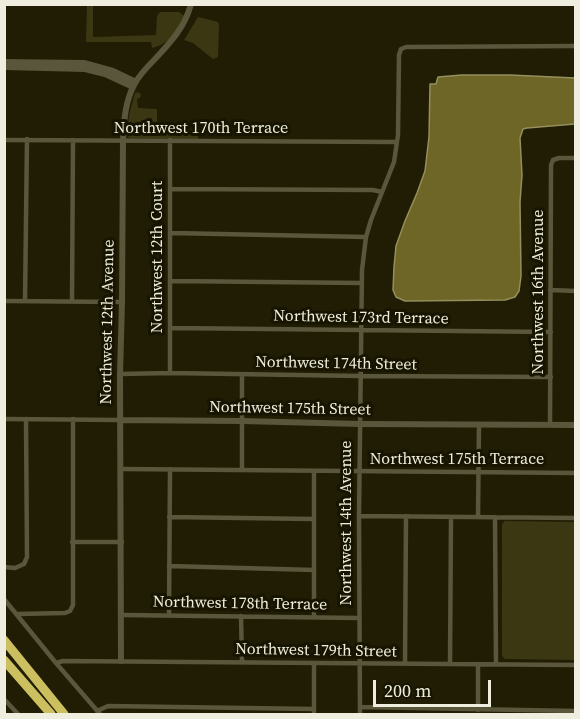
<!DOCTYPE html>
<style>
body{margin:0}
#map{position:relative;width:580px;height:719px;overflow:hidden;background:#201d04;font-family:"Source Serif 4",serif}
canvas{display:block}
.frame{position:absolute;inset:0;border:6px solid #efeede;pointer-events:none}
.scale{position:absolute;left:373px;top:680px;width:118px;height:27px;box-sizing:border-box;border:3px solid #efeede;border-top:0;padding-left:8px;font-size:18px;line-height:21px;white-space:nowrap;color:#efeede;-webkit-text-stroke:4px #171400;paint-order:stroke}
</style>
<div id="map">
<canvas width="580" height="719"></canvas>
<div class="frame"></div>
<div class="scale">200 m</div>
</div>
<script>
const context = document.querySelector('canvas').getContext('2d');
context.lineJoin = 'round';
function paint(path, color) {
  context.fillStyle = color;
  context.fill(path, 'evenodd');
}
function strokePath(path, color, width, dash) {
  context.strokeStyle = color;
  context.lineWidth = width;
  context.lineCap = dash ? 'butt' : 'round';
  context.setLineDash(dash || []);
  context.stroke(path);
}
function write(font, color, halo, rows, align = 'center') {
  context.font = font + ' "Source Serif 4",serif';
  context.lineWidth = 6;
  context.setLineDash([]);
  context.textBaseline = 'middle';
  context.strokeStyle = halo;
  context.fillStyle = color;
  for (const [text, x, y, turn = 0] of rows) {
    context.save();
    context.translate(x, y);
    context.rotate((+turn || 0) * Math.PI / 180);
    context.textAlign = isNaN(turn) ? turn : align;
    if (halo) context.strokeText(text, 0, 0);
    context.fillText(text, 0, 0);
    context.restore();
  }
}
paint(new Path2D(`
 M87 5H93V37L156 35 157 16 160 12H179L184 16C175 33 171 43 152 48L151 42H86Z
 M198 17 218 22 219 25 218 57 213 59 193 43 184 40Z
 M139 92 141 95 140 98 137 99 138 108 157 109V126L162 127 163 129 198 130V139L130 138 127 136 129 115 135 93Z
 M505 521 575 522V660L505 659 502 656V524Z`), '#3c3713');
const water = new Path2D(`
 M462 75H510L575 78V124L527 128 523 129 520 138 522 175 520 202 521 276 519 291 515 297 505 300 405 301 396 297 393 290 394 267 396 246 405 221 417 193 425 171 429 137 430 84H436L438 77Z`);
paint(water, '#6e6626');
strokePath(water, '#958f5d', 1.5);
strokePath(new Path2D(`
 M4 140 397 142
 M170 140V373
 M170 189 373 190 382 192
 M171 233 366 237
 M171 281 361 283
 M550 290 576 291
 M4 301 122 302
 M25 301 27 139
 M72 301 73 140
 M170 328 551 332
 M120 374 170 373 361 376 551 377
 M4 419 120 420
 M550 425 551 165 553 160 559 158H576
 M122 469 576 473
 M242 470V375
 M314 471V617
 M359 516 576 518
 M169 517 314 519
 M478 517 479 424
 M495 517 496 664
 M72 542H122
 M169 566 314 570
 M4 567 15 568 24 564 27 557 26 419
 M4 599 56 663 100 714
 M17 614 65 613 70 611 73 605V419
 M122 615 359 618
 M169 616 170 469
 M241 616 242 662
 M56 663 63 661 576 665
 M405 664 406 516
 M450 664 451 517
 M4 699 18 714
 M360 707 576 711
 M478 710V664
 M97 711 108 706 314 709
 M314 714V663
 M360 714 359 516 362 270 366 237 371 220 394 162 398 135 399 55 401 49 406 47 576 46`), '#59563b', 4.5);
strokePath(new Path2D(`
 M4 62 84 63 113 71 136 82
 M4 67 85 69 105 74 133 87
 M120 420 242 421 360 424 576 425
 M121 661 120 375 122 302 123 140C124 121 125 102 134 85 139 75 147 67 155 59 171 42 185 27 191 4`), '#59563b', 6);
strokePath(new Path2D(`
 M4 640 64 714
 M4 660 51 714`), '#cbbf60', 9);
write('16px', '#efeede', '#171400', [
 ["Northwest 170th Terrace",201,129],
 ["Northwest 12th Court",158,257,-90],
 ["Northwest 16th Avenue",539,292,-90],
 ["Northwest 173rd Terrace",361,318,1],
 ["Northwest 12th Avenue",108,322,-89],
 ["Northwest 174th Street",336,364,1],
 ["Northwest 175th Street",290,409,1],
 ["Northwest 175th Terrace",457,460],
 ["Northwest 14th Avenue",347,523,-90],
 ["Northwest 178th Terrace",240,604,1],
 ["Northwest 179th Street",316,651,1]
]);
</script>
